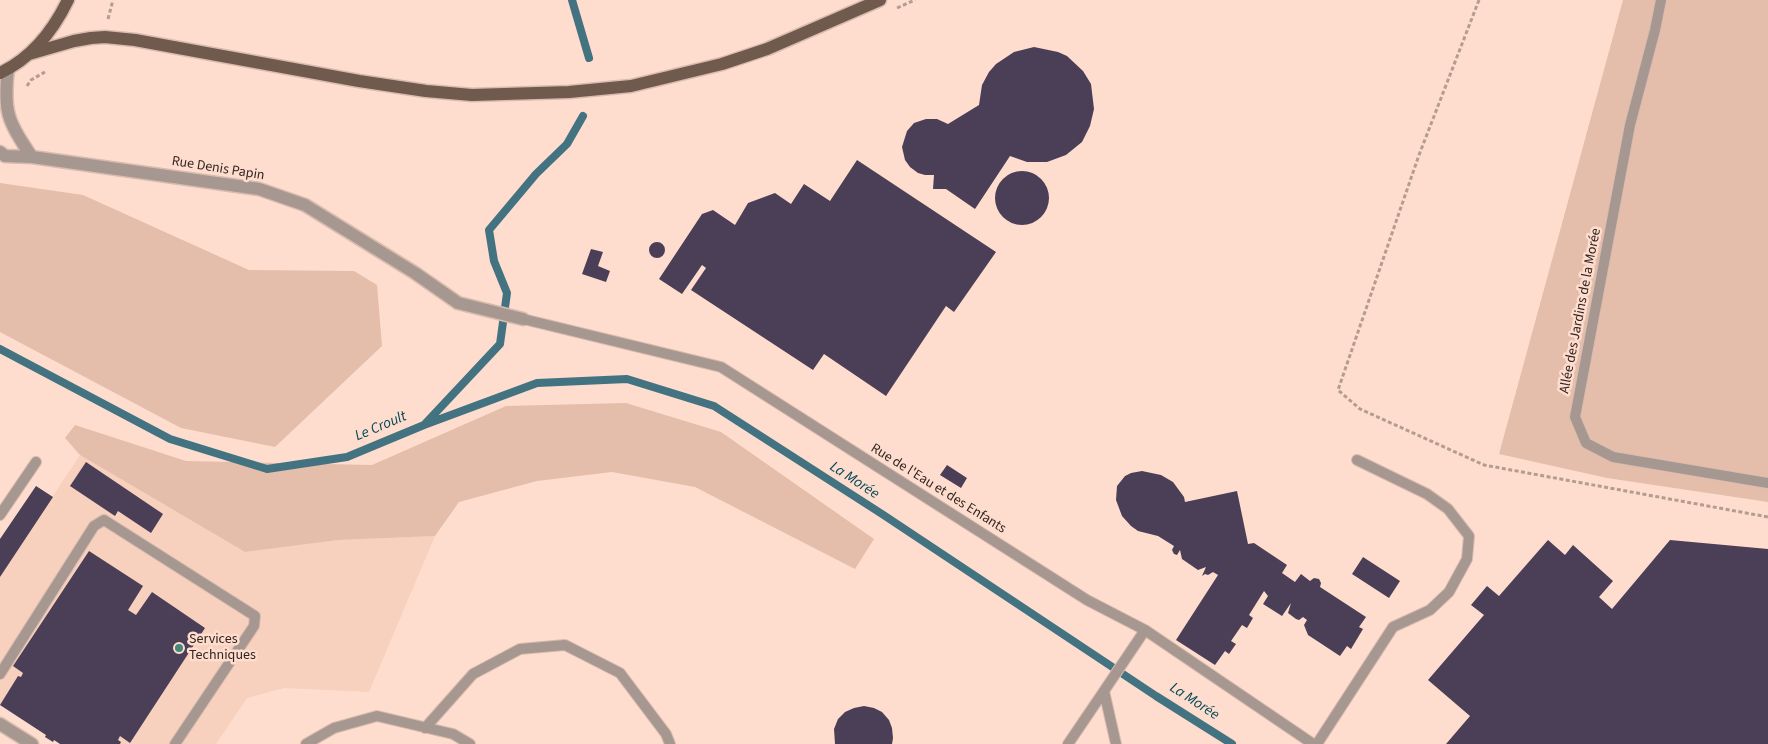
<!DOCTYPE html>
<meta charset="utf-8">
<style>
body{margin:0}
canvas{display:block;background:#feddce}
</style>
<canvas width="1768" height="744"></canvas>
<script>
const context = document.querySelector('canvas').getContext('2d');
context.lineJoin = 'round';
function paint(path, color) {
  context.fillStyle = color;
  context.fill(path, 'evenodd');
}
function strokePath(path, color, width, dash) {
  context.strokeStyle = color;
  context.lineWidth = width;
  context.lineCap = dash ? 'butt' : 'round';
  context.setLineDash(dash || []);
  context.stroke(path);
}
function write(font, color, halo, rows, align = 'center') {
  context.font = font + ' "Source Sans 3",sans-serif';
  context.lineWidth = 5;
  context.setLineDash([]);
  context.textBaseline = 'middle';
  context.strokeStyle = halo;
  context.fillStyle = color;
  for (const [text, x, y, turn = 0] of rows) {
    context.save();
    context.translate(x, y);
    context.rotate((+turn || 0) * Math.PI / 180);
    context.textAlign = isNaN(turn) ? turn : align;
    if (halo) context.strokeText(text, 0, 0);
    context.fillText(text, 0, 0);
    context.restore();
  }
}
paint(new Path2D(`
 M80 455 245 552 338 540 435 536 369 692 284 688 247 698 216 744H61L0 705V576Z`), '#f7d0be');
paint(new Path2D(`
 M1623 0H1768V502L1607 478 1499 454Z
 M0 183 83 195 249 270 354 271 377 285 382 346 275 447 181 428 0 332Z
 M626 403 721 432 874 539 855 569 695 487 612 472 537 481 459 502 435 536 338 540 245 552 80 455 65 438 75 425 186 461 372 465 506 406Z`), '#e5bdab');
strokePath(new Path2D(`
 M572 0 589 58
 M0 349 170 439 267 469 347 457 424 425 500 344 507 293 494 261 489 230 536 174 567 144 583 116
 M424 425 537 383 627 379 714 406 882 514 1156 696 1232 744`), '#437381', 8);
paint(new Path2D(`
 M1034 47 1058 52 1067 56 1083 71 1091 84 1094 109 1090 126 1082 142 1066 155 1047 162H1027L1010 156 975 209 946 189H933L934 175H925L918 173 910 167 905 160 902 147 907 131 914 123 926 119H937L948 124 979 105 982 85 989 72 996 64 1014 52Z
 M857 160 996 252 954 312 946 306 886 396 824 354 813 370 691 290 706 268 702 265 682 294 659 279 702 214 713 210 735 225 748 203 775 193 791 204 804 184 830 201Z
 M995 198a27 27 0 1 1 54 0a27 27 0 1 1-54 0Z
 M649 250a8 8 0 1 1 16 0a8 8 0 1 1-16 0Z
 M591 249 603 252 598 266 610 271 606 282 582 274Z
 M86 462 163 514 151 533 118 511 115 516 70 486Z
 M947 465 967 478 961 488 940 475Z
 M1142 471 1161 475 1173 482 1184 497 1185 502 1237 491 1248 544 1254 543 1287 565 1282 573 1295 582 1301 574 1310 581 1314 578 1319 579 1321 583 1320 587 1366 617 1359 627 1363 629 1351 649 1347 646 1340 656 1308 635 1304 625 1307 620 1303 617 1299 620 1296 619 1288 613 1291 603 1282 616 1263 604 1268 596 1264 591 1249 615 1253 618 1247 628 1242 625 1231 641 1236 644 1229 654 1225 651 1215 665 1176 640 1218 575 1213 572 1208 575 1205 574 1202 576 1206 567 1198 570 1182 559 1180 550 1177 555 1174 554 1172 550 1174 546 1158 536 1138 531 1131 526 1122 516 1116 500 1117 486 1125 476 1131 473Z
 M36 486 53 497 0 577V539Z
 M1548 540 1565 555 1573 545 1613 581 1599 597 1612 609 1670 540 1768 549V744H1446L1470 716 1428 680 1484 615 1471 605 1487 586 1499 596Z
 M89 551 143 586 128 610 136 615 152 592 205 628 130 743 120 736 118 740 121 742 120 744H60L54 740 53 742 45 737 46 735 0 705 18 676 21 677 23 673 13 666Z
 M1363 557 1400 581 1389 598 1352 574Z
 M864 706 874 708 882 712 889 720 892 728 893 738 892 744H835L834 729 838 719 845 712 854 708Z`), '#4a3f56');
const lane = new Path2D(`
 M1661 0 1655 30 1630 125 1575 417 1586 443 1613 457 1768 483
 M523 319 721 367 1087 600 1145 630 1313 744
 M0 515 36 462
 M0 674 94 526 104 520 255 616 254 626 175 744
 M1104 691 1145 630
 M425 728 473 674 520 649 565 645 620 673 666 734 670 744
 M306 744 334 728 377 716 453 734 470 744
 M1068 744 1104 691 1116 744
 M1317 744 1393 627 1430 610 1449 592 1467 559 1469 536 1448 509 1427 494 1357 460`);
const street = new Path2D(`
 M8 69C3 111 8 123 32 157
 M0 152 5 156 32 157 259 189 305 205 415 273 458 303 523 319
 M0 724 32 744`);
const primary = new Path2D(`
 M29 54 74 41 91 38 105 37 135 40 359 81 426 91 472 95 569 92 631 86 722 64 767 49 880 0
 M0 73C32 58 53 31 68 0`);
strokePath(lane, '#d9bcaf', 12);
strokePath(street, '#d9bcaf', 15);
strokePath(primary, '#d9bcaf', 15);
strokePath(new Path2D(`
 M1479 0 1419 155 1338 390 1360 409 1484 465 1768 517
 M897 8 915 0
 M108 19 113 0
 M27 86 31 80 45 72`), '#b59c90', 3, [4, 2.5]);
strokePath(lane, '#a69891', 10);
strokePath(street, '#a69891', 12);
strokePath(primary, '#70594d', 12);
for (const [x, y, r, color] of [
 [179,648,5,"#458778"]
]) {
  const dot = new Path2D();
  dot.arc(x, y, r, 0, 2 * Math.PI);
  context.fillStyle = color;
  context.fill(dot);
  strokePath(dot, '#feddce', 2);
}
write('14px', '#312520', '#feddce', [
 ["Rue Denis Papin",218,169,9],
 ["Allée des Jardins de la Morée",1581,311,-79],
 ["Rue de l'Eau et des Enfants",938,489,32]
]);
write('14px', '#312520', '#feddce', [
 ["Services",189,640],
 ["Techniques",189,656]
], 'left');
write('italic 15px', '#034857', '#feddce', [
 ["Le Croult",381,427,-23],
 ["La Morée",854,481,33],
 ["La Morée",1194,702,33]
]);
</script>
